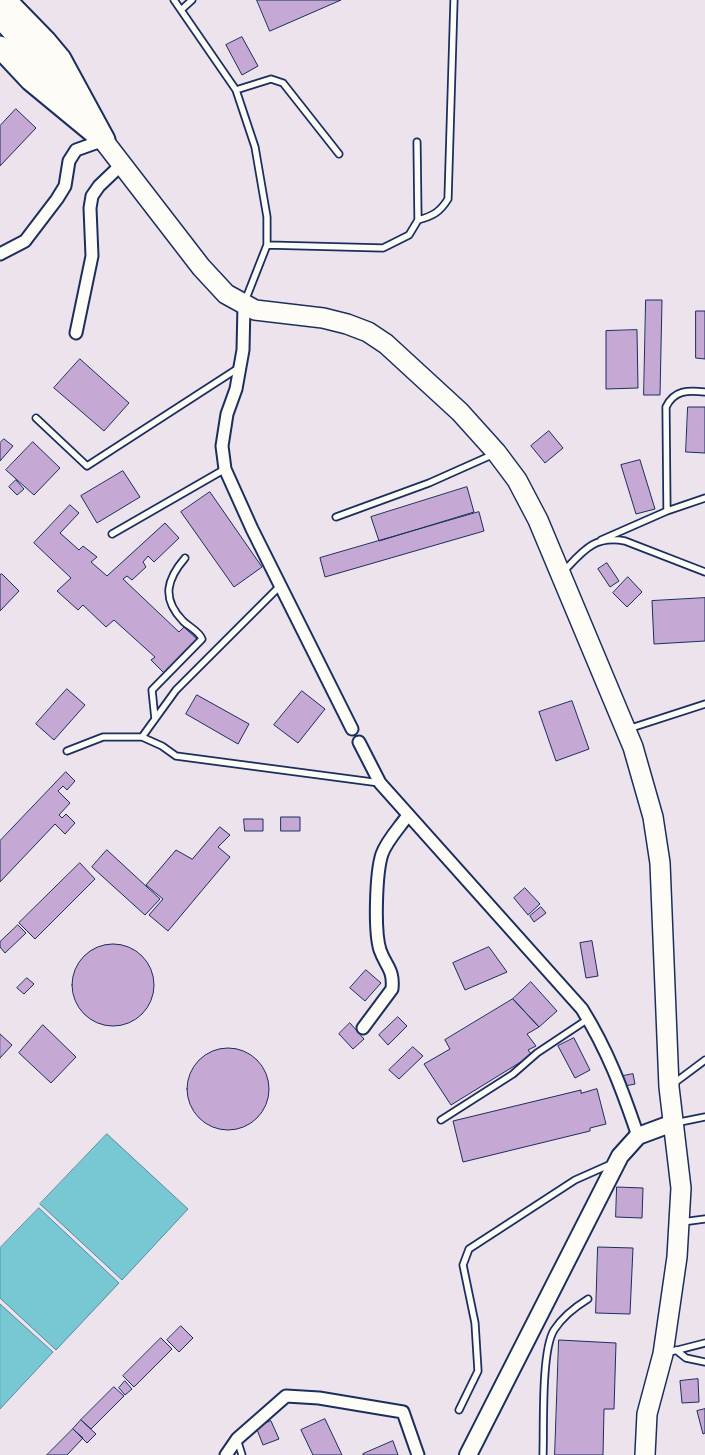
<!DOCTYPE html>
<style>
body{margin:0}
canvas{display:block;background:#fdfcf7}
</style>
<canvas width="705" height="1455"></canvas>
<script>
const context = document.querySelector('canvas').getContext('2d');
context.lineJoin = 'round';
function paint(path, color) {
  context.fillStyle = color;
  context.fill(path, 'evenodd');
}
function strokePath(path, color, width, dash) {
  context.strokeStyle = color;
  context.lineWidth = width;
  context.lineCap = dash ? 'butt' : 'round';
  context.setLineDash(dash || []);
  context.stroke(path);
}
paint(new Path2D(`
 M0 0H705V1455H0Z`), '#ece3ec');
const water = new Path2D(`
 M107 1134 188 1209 122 1280 40 1204Z
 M39 1208 119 1283 56 1350 0 1298V1248Z
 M0 1304 53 1352 0 1409Z`);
paint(water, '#78c8d4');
strokePath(water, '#538ba5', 1);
const building = new Path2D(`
 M257 0H341L270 31Z
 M242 37 258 66 242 75 226 45Z
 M16 109 36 128 0 166V126Z
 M646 300H662L660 395H644Z
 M696 311H705V359L696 358Z
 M637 330 638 388 606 389V331Z
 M80 359 129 403 104 431 54 388Z
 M688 407H705V453L686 452Z
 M549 431 563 448 545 463 531 446Z
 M4 439 13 446 0 461V443Z
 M33 442 60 468 34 495 6 470Z
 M640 460 655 509 636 514 621 465Z
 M123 471 140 497 97 523 81 496Z
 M16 480 24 489 17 495 9 487Z
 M467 487 474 512 379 541 371 517Z
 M210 492 262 567 234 587 181 512Z
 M70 505 79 513 60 533 79 550 83 546 97 557 91 562 107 576 165 523 179 538 154 562 148 556 143 562 146 567 132 580 127 576 123 579 179 632 184 627 199 641 166 675 151 660 155 657 114 620 106 627 83 605 78 610 57 591 71 578 34 543Z
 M479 512 484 531 325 577 320 558Z
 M607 563 619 581 610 587 598 569Z
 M2 574 19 591 0 611V575Z
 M628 577 642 592 627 607 613 593Z
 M705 598V641L654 644 652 601Z
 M67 689 85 705 54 740 36 724Z
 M302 691 325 709 298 743 274 725Z
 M197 695 249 724 238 744 186 714Z
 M572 701 589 749 556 761 539 712Z
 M66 772 75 781 67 790 63 786 58 791 70 803 59 815 62 818 66 814 75 823 65 834 55 824 0 882V841Z
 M281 817H300V831H281Z
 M244 819H263V831H245Z
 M220 827 230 835 218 847 230 857 168 931 149 915 163 899 146 885 176 850 192 859Z
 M107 850 160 899 145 915 92 867Z
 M80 863 95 879 35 939 19 923Z
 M525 888 540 904 528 915 514 898Z
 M541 907 546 913 534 922 530 916Z
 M18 925 26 933 5 953 0 947V942Z
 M592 941 598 976 586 978 580 943Z
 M72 985a41 41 0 1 1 82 0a41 41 0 1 1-82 0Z
 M489 947 507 972 465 990 453 963Z
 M366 970 381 983 365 1001 350 988Z
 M27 978 34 984 24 994 17 988Z
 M531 982 557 1011 539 1027 513 999Z
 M513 999 539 1027 527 1034 536 1046 528 1050 532 1055 451 1105 424 1064 450 1049 445 1040Z
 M398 1017 407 1026 388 1045 379 1035Z
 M350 1023 364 1039 353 1049 339 1034Z
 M43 1025 76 1057 51 1083 19 1053Z
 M0 1034 12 1045 0 1058Z
 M574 1038 590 1070 575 1078 558 1046Z
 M413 1047 423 1056 399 1079 389 1070Z
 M187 1089a41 41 0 1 1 82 0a41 41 0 1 1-82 0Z
 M633 1074 635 1084 625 1086 623 1076Z
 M597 1089 606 1124 590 1128V1131L463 1162 453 1121 581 1090V1093Z
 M617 1187 643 1188 642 1218 616 1217Z
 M598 1247 633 1248 630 1314 596 1313Z
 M181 1326 193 1338 179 1352 167 1340Z
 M161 1338 172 1349 134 1387 123 1376Z
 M559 1340 616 1343 614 1409H604L603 1455H555Z
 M698 1379 699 1402 682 1403 680 1381Z
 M125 1381 132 1389 125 1395 119 1388Z
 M114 1387 124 1396 91 1429 81 1420Z
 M705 1409V1433L703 1434 697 1411Z
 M325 1419 342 1455H313L301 1430Z
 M81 1420 96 1434 87 1443 73 1429Z
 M271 1421 279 1439 263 1445 256 1427Z
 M73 1429 83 1438 67 1455H47Z
 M393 1441 398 1455H363V1454Z`);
paint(building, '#c5a8d4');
strokePath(building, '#1b2f5e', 1);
const lane = new Path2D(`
 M174 0 236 90 255 147 267 217V245L245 301
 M181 10 192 0
 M236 90 271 79 283 83 339 154
 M418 220C433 216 440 212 448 199L454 0
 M267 245 383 248 409 235 418 220 417 142
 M36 418 87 466 240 367
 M667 511 705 498
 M336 517 429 483 494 454
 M112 534 225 469
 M601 540 667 511 666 407C674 390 688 390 705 392
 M563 572C583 551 594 535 625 541L705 572
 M155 719 152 690 202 639C199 631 189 627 183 621 161 598 167 579 185 558
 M628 729 705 704
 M142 737 162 746 176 756 380 783
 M67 751 103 737H142L176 690 280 586
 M673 1084 705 1060
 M441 1120 513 1074 537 1053 588 1019
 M675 1123 705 1117
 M682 1222 705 1219
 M676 1350 686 1358 705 1362
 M666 1353 705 1343
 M459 1410 478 1371 475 1323 463 1265 469 1249 575 1180 611 1164
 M237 1439 242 1455
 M543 1455C544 1427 541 1351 554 1330 563 1316 575 1307 588 1299`);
const street = new Path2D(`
 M0 254 25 241 57 199 65 186 69 161 76 150 104 140
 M244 305 243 350 236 389 227 414 222 446 225 469 252 529 352 729
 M76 333 92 256 90 208 92 196 99 186 122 164
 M359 742 380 783 582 1009C608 1051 622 1089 638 1136
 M363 1028 392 989C394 969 386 967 380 950 374 931 376 872 382 854 387 840 400 827 408 815
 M226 1455 237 1439 286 1396 319 1398 403 1412 418 1455`);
const secondary = new Path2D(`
 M468 1455 620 1156 638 1136 673 1123`);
const primary = new Path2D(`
 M0 18 66 92 201 267 226 294 255 310 323 318 347 324 368 332 386 344 460 412 496 452 517 480 538 520 633 747 653 817 660 863 669 1087 681 1188 677 1257 663 1354 647 1414 645 1455`);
const highway = new Path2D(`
 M5 0 45 41 60 59 104 140
 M0 47 31 80 94 132`);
strokePath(lane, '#1b2f5e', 9);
strokePath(street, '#1b2f5e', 15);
strokePath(secondary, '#1b2f5e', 20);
strokePath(primary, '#1b2f5e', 22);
strokePath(highway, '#1b2f5e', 25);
strokePath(lane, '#fdfcf7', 5.5);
strokePath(street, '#fdfcf7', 11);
strokePath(secondary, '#fdfcf7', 16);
strokePath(primary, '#fdfcf7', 19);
strokePath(highway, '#fdfcf7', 21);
</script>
